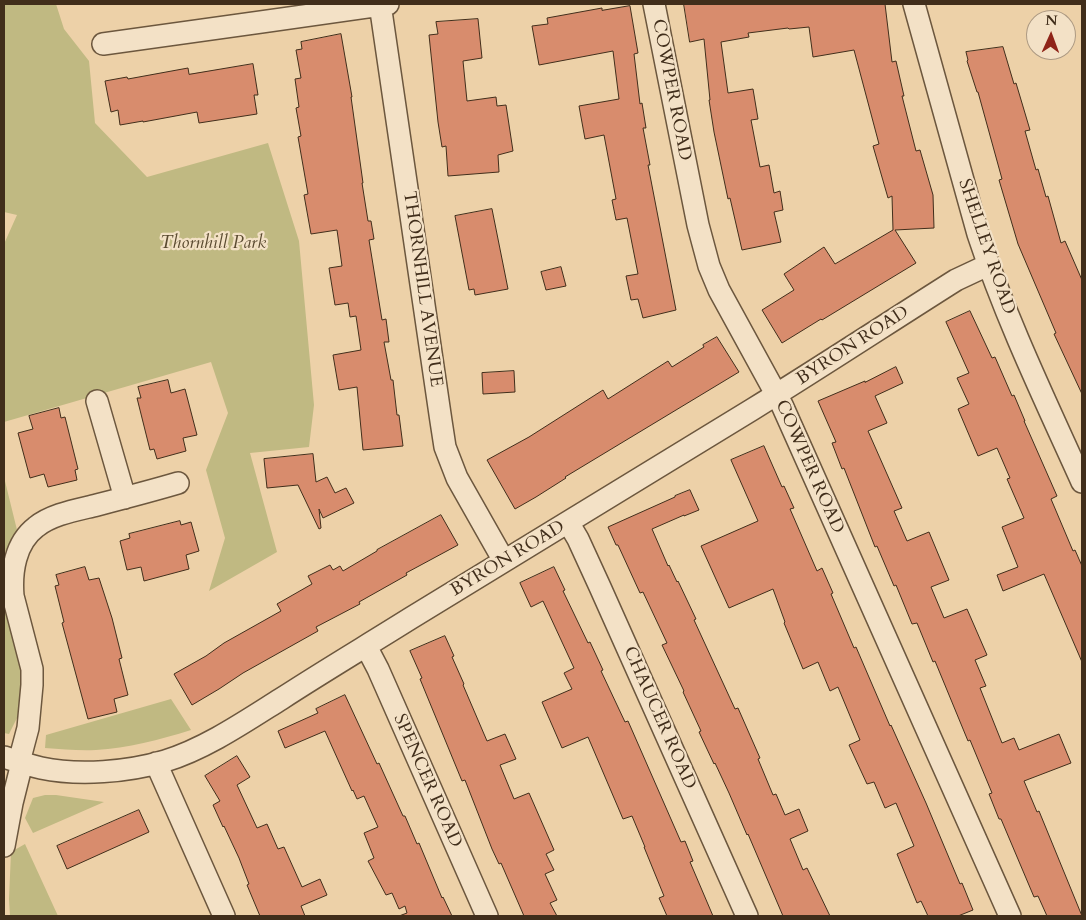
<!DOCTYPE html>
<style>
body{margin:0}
#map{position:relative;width:1086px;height:920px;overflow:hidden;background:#edd1a8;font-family:Cardo,serif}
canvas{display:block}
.frame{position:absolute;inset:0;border:5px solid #412e1b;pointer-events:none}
.north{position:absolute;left:1026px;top:10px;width:50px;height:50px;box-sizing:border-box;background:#f3e1c6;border:1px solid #ac9982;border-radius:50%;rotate:2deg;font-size:14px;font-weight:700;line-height:20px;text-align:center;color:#412e1b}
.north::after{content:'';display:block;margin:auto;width:18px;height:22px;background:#8f2418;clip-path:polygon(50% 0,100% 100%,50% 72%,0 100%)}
</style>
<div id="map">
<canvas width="1086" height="920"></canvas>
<div class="frame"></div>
<div class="north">N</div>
</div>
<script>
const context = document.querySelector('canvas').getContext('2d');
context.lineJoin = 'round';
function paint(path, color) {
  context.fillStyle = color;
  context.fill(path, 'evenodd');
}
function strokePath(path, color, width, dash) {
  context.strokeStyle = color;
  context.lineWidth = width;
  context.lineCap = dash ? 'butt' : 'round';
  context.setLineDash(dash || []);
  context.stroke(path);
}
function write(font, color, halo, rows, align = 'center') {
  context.font = font + ' Cardo,serif';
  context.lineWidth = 4.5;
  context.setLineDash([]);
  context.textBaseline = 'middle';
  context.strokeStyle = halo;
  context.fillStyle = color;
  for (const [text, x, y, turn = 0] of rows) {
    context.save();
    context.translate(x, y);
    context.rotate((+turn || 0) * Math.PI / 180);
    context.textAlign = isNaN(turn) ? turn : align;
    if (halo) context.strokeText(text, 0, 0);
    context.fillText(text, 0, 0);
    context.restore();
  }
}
paint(new Path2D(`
 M4 4H56L64 29 89 61 95 123 147 177 268 143 299 241 314 405 309 447 250 453 277 552 209 591 225 538 206 470 228 413 211 362 4 422V244L17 215 4 212Z
 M4 477 17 530 4 554Z
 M4 607 23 678 22 708 9 734 4 733Z
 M171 699 191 730C159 740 128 748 96 750 79 751 62 749 45 748L46 735Z
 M45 795H56L104 802 33 833 25 818 33 798Z
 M25 844 58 916H10L9 899 11 852Z`), '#c0b982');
const building = new Path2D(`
 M684 4H885L892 62 896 61 904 96H902L916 151 920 150 933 195 934 228 895 230 916 263 822 320 821 319 782 343 762 310 794 290 784 274 824 247 835 264 893 230 892 196 888 198 873 146 879 144 854 50 813 57 809 27 789 29 788 28 748 33 749 37 721 42 728 93 753 89 758 119 751 120 760 167 769 165 774 193 780 191 783 210 774 212 781 242 742 250 730 198 728 199 714 132 709 100H710L704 39 690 42Z
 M630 6 638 53 634 54 640 104 642 103 646 128H643L650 165H648L676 310 643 318 638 299 631 300 626 276 638 274 627 218 616 220 612 200 616 199 604 135 585 139 579 106 619 99 613 51 539 65 532 26 548 24 547 18 602 8V10Z
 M478 19 482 58 463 61 467 101 496 97 497 106 506 105 513 151 498 155 499 172 448 176 446 146 442 147 438 122 429 35 438 34 436 22Z
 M341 34 352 97H351L363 183H362L368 221H371L374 239 369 240 382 320 386 319 389 342H384L391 380H393L397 415H399L403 446 363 450 357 387 339 390 333 355 361 350 356 316 350 317 348 303 335 305 329 268 342 266 337 230 311 234 304 195 308 194 298 137 301 136 296 108 299 107 295 79 301 78 296 50 302 49 301 42Z
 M1003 47 1014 84 1016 83 1030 130 1025 131 1036 170 1038 169 1046 197 1048 196 1061 243 1065 241 1082 280V394L1054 334 1056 333 1018 244 999 180 1002 179 978 92H977L967 61 968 60 966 52Z
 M253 64 258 95H254L257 114 199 123 197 112 143 122V121L120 125 118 110 111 112 105 81 127 77 128 79 188 68 189 74Z
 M492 209 508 289 475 295 474 289 469 290 455 216Z
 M561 267 566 286 546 290 541 272Z
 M970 311 992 358 995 357 1012 396 1014 395 1025 421H1024L1057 496 1051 499 1073 551 1075 550 1082 566V662L1044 574 1003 591 997 575 1018 567 1002 527 1024 518 1007 479 1010 478 997 448 978 456 958 409 969 404 957 378 969 373 946 322Z
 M717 337 739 372 565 477 566 478 536 497 515 509 487 460 529 437 603 390 608 399 668 361 672 367 704 347 703 345Z
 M896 367 903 383 875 396 887 423 868 431 902 508 894 511 907 541 929 532 949 580 931 587 944 618 967 609 987 655 975 660 986 686 980 688 1002 743 1014 738 1019 750 1059 734 1071 763 1024 781 1037 812 1039 811 1082 916H1047L1038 896 1034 897 1001 819H999L989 794 992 793 970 740 968 741 935 661 933 662 917 623 912 624 896 585 894 586 877 546 875 547 844 468 842 469 832 443 836 442 818 401 865 381V382Z
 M514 371 515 392 483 394 482 373Z
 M168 380 171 393 185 389 197 435 183 438 186 451 157 459 154 449 150 450 137 398H141L138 387Z
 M59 408 61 418 65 417 78 469 75 470 77 480 48 487 44 474 30 478 18 433 33 429 29 416Z
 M764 446 782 487 784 486 794 508 790 509 817 571 822 568 833 593 831 594 854 648 856 647 890 726 891 725 926 803 960 884 962 883 973 910 958 916H928L921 901 917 903 897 854 914 846 896 803 885 808 874 782 867 784 849 745 860 740 838 687 830 691 818 662 803 669 784 623 785 622 773 589 729 608 701 546 758 521 731 460Z
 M313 454 316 482 327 477 335 493 346 488 354 503 323 518 319 509 321 528 319 529 298 485 267 488 264 459Z
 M690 490 699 510 684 516V515L652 529 668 566 669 565 677 582 678 581 696 619 694 620 735 709 738 708 760 758 758 759 773 795 776 794 785 815 799 809 808 831 790 839 803 870 807 868 830 916H783L748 834 747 835 729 793 715 763 714 764 699 732 701 731 683 692 684 691 662 645 667 643 643 592 640 593 618 545H616L608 527 675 497V496Z
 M441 515 458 545 406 573 407 575 359 602 360 604 316 627 318 631 243 673 219 689 192 705 174 674 206 656 224 643 281 611 277 604 312 584 308 576 330 565 333 570 340 566 343 571 377 551V550Z
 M180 521 181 525 191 522 199 551 186 555 189 569 144 581 141 567 127 570 120 541 130 538 129 534Z
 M85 567 89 580 99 578 112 618 122 658 119 659 128 695 114 699 117 712 88 719 62 623 64 622 55 586 59 585 56 575Z
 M554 567 565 590 563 591 588 643 590 642 603 670 601 671 625 722 628 721 681 842 685 841 693 861 690 862 713 916H667L659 898 664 896 644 847H645L632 816 623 819 588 737 562 748 542 702 572 689 564 673 574 668 543 601 531 607 520 583Z
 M445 636 454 656 452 657 464 684 463 685 487 741 505 734 516 759 500 765 514 799 529 793 554 850 546 854 554 870 545 874 557 900 550 903 557 916H524L501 863 499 864 492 849 465 780 462 781 420 679 422 678 410 651Z
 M345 695 377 764 379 763 403 816H405L417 844 419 843 442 898 443 897 452 916H399L407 913 405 906 399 909 392 893 386 895 368 861 374 858 364 833 378 827 364 796 357 799 353 790 352 791 325 731 285 748 278 731 318 713 316 709Z
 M237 756 250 777 237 785 257 828 267 824 278 849 284 847 302 887 320 879 327 895 301 906 305 916H260L247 885 249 884 239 858 224 826 223 827 213 805 220 801 205 776Z
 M139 810 149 832 67 869 57 846Z`);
paint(building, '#d88c6d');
strokePath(building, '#412e1b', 1);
const minor = new Path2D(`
 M380 4 441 421 445 447 457 478 504 561
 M654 4 698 225 709 266 719 290 782 405 1010 916
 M914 4 978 234C1006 319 1045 400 1082 482
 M103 44 261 22 388 4
 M97 401 125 498
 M568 522 578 539 600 587 747 916
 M366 646 378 669 487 916
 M4 757C16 761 28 765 41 768 79 776 128 772 165 761 205 749 246 721 281 699 324 671 368 645 411 618 525 548 639 479 753 409 821 367 888 323 956 280L988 265
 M19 762 28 728 32 685V669L13 596C11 572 15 543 36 527 52 514 77 510 97 505 124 498 151 491 178 483
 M156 763 224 916
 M4 846 12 803 22 763`);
strokePath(minor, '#6c573e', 24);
strokePath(minor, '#f3e1c6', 21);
write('18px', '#412e1b', '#f3e1c6', [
 ["COWPER ROAD",671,90,79],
 ["SHELLEY ROAD",986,247,71],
 ["THORNHILL AVENUE",422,289,82],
 ["BYRON ROAD",853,346,-33],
 ["COWPER ROAD",809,467,66],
 ["BYRON ROAD",508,559,-31],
 ["CHAUCER ROAD",659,718,66],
 ["SPENCER ROAD",427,781,66]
]);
write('italic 18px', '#5a4a30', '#f3e1c6', [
 ["Thornhill Park",213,244]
]);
</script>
